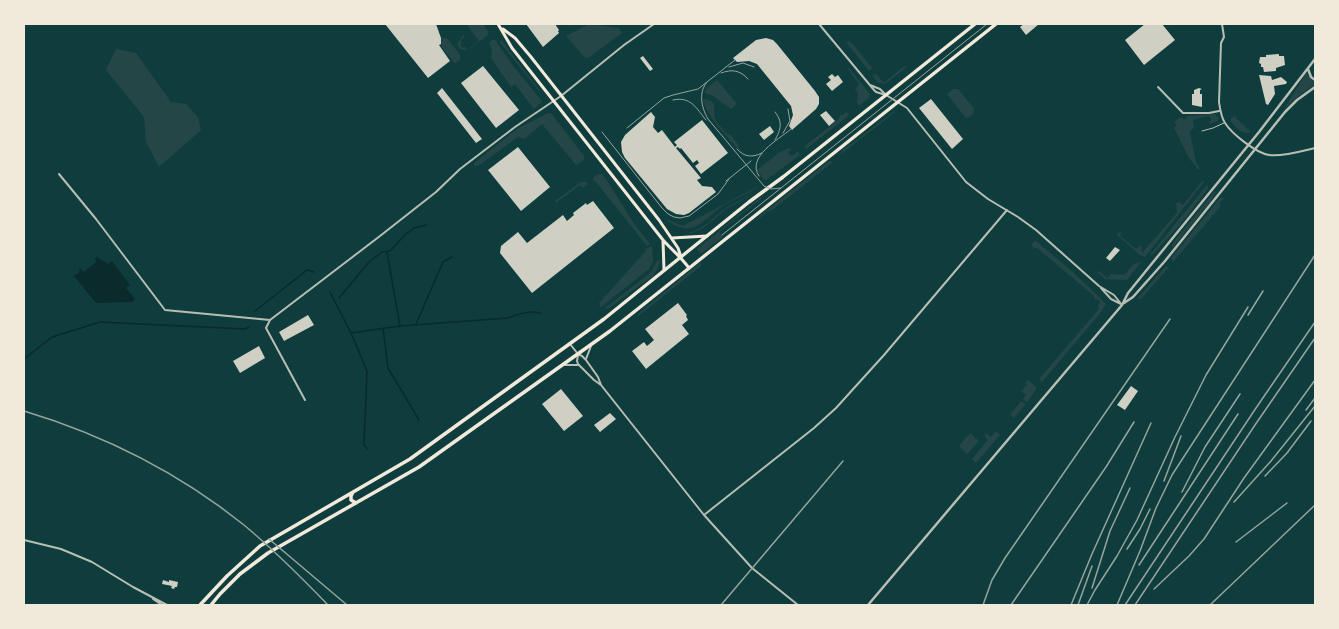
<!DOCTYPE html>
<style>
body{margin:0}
#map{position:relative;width:1339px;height:629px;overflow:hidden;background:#0f3d3e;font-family:Lora,serif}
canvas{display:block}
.frame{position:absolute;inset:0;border:25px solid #f1e9da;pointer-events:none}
</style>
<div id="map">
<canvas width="1339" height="629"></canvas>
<div class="frame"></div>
</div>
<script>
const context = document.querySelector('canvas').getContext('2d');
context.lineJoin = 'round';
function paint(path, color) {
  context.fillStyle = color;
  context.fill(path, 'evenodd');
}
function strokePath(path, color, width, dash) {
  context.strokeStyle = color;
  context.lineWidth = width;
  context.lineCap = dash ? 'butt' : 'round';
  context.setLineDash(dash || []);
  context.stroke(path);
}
paint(new Path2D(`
 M466 24H483L489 32 487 36 468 50C463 51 459 49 457 44L463 35 465 36 460 41 462 43 460 45 463 48 465 47 467 50 479 41Z
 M589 24 619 28 622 33 588 58 584 57 566 36Z
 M442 38H447L460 55V60L456 63H454L441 46Z
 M492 40H495L514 67 541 100 542 102 534 109 515 84 511 87 491 58 492 50 489 43Z
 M499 41H502L541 92 539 91Z
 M849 41 853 44 872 68 869 71 846 42Z
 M116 49 136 53 171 102 186 104 198 117 201 130 159 167 146 142 144 117 106 70Z
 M904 66 907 67 885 84 878 83 872 75 876 74 884 83Z
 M848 67 870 94 869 98 859 106 857 103 858 94 855 89 858 86 859 84 847 68Z
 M1306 73 1315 84 1296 98 1284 109Z
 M717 80 737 104 731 109 713 96 705 93 707 88Z
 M953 89H958L973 107 974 113 968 118 965 117 947 94Z
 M703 99C720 101 712 109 715 119 717 124 724 130 728 135L730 134 739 146 738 147 743 153 738 149C726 135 706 116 703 99Z
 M894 111 895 112 840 155 843 149 858 139Z
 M846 112 849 114 847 117 806 149H805L806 145 838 120 840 115H843Z
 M548 113H551L584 156V160L576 165 542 124 524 139 518 137 478 166H474V163L517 129Z
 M1215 114 1219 118 1218 121 1210 124 1209 122 1211 121 1210 117 1207 116 1193 120 1194 128 1191 130 1190 134 1196 162 1200 169H1198L1189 158 1174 128 1177 125 1174 122 1179 118 1186 119 1187 116Z
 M1234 116H1235V117L1251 132C1243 136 1235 127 1230 120Z
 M789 148 791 149 788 152 792 156 798 151 800 155 765 181 757 170 780 152Z
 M829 161 833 162 771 211 767 212 755 222 762 214Z
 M598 174H602L606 179 635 225 650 244 647 246 596 182H595L593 179 594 177Z
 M1203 180 1204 182 1145 257 1140 255 1116 234 1122 232 1120 236 1136 249 1141 245 1142 253 1177 213 1176 203 1179 202 1183 205Z
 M581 182H585L588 184 583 188 580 185 556 203 555 201Z
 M760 185C749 194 736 198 724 205 710 213 698 234 679 227 674 225 670 223 666 219L683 226Z
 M1207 185 1208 188 1206 191 1180 225 1153 254 1149 256Z
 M761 188 746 198 726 209 702 229 690 234V232C705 229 713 216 726 208 737 201 750 196 761 188Z
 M1215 191 1216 192 1211 201 1172 248V245L1175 240Z
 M761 197V199L719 232 723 237 701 254 697 249Z
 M1221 197 1224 198 1219 204 1221 206 1173 262 1171 258Z
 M1034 241H1036L1073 272 1106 304 1101 312 1042 382 1039 379 1099 309 1098 305 1100 304 1099 300 1094 299V296L1037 248H1035V249L1031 245Z
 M652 246 653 261 649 269 601 307H600L599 303 646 251 645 249Z
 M660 260 658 268 653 276 609 308 604 309 651 272 657 261Z
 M701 262V266L637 317 639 313Z
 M1141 262 1127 280 1105 279 1097 272 1099 271 1107 278 1111 274 1124 275 1134 264Z
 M1170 266 1141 299H1137L1165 267Z
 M1028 380 1037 388 1027 403 1023 399 1026 395 1021 391 1027 385 1025 383Z
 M1021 401 1026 404 1014 418 1010 414Z
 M996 431 1000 435 976 463 972 459 973 458 988 440 984 436 986 433 991 437Z
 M970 433 979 441 967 454 959 446Z`), '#244646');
paint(new Path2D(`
 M97 257 108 264 112 261 130 285 126 288 135 299 132 302 96 303 74 276 80 272 79 270 80 268 84 272 96 262 95 258Z`), '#0a2a2b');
strokePath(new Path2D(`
 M387 252 400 326
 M330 292 351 333 400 326 508 318C518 314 531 310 540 313
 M339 298 369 262 382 252 390 251 405 235 414 228 426 225
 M255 311 307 270 314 272
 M416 324 443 262 452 257
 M383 328 388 368 419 420
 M351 333 367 371 364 445 368 449
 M24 359 52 337 100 322 245 329 249 327`), '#0a2a2b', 1.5);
paint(new Path2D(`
 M385 24H436L441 38V44L439 45 450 61 428 78Z
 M526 24H555L559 30 558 31 559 33 543 47Z
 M1024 24H1039L1026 35 1020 27Z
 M1145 24H1162L1175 40 1144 65 1125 40Z
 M766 38 773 40 777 44 815 91 819 97V104L816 109 792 130 789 126 793 115 791 106 757 64 749 61 737 62 733 58 756 40Z
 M1279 54V56H1284L1285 65 1276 68V71L1264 72 1263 67H1261V64L1259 63 1260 57H1266V55Z
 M643 56 653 69 650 71 640 58Z
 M483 66 519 110 496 128 461 83Z
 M832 74 835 77 838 75 843 82 832 91 826 84 831 80 828 77Z
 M1259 75 1271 76 1272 80 1281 77 1287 82 1286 84 1274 86 1275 94 1268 105 1266 104Z
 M442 88 482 139 476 143 437 93Z
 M1199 88 1202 89 1200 90V94H1202V107L1192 105V94H1194V90Z
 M931 99 963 139 952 149 919 108Z
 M826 111 835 121 829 126 820 115Z
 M651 112 655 117 653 127 658 133 662 130 675 147 677 145 674 142 702 120 728 153 701 174 695 166 699 163 697 160 693 163 681 148 680 149 678 147 676 148 701 178 697 180 702 186 712 187 716 192 689 213 684 215 676 214 667 209 625 158 622 152 621 142 625 135Z
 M770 126 774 132 764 140 759 134Z
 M518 147 550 187 521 211 488 170Z
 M593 201 614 228 532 293 500 253 501 246 518 232 527 243 563 215 567 221 574 215 573 213 586 203 587 205Z
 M1115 247 1120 250 1110 261 1106 258Z
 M678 303 687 315 686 316 688 320 682 325 689 334 646 369 632 351 644 342 647 346 654 340 645 329Z
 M308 315 314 325 284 341 279 332Z
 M259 346 265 358 240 373 233 361Z
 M1131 386 1138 391 1125 410 1117 405Z
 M561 389 583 416 564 431 542 404Z
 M610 413 616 419 600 432 594 425Z
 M163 580 169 582V580L178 582 177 587H175L174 589 171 588 172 586 162 584Z`), '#cfcfc3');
strokePath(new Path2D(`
 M1202 131 1213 128 1224 123`), '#b8beb3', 1);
strokePath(new Path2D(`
 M819 24 874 90 876 92 886 95
 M1222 24 1224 37 1221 43 1219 102C1220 109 1221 117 1225 123 1232 134 1256 153 1269 155 1282 157 1302 151 1315 148
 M870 85 880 89 886 95 907 108 966 182 988 199 1018 217 1036 230 1099 286 1114 295 1122 305
 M1158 87 1183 113H1209L1219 111
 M59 174 96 219 165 310 270 320 380 236 436 192 460 169 515 127 561 96 624 45 654 24
 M1101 288 1111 299 1121 304
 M270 320 266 328 305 400
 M570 344 578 354 582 356 586 360 598 377 601 385
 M578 355 577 361 578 364 594 380 601 385 704 515 752 568 798 605
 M586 359 591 346
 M565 365H578
 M704 515 814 428 836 408 884 355 1007 210
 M24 540 61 549 92 562 133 587 167 605
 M153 599 162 605`), '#b8beb3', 2);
strokePath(new Path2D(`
 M1308 69 1311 77 1315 80
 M1124 303 1133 297 1165 261 1285 112 1297 100 1315 87
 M868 605 1122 305 1128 293 1154 261 1259 132 1315 59`), '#b8beb3', 2.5);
strokePath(new Path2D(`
 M498 24 512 48 663 240C672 250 681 257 689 268
 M503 29 515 38 531 57 659 220 678 248 681 257
 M672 238 707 236
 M663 240 664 270`), '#f1e9da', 3);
strokePath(new Path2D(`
 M353 492 351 496V500L356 503
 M200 605 227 576 260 546 410 459 604 319 749 202 783 177 975 24
 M211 605 220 594 240 574 268 553 419 467 610 331 996 24`), '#f1e9da', 3.5);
strokePath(new Path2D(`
 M729 67 743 63 754 67
 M721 73C732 69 740 70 748 79
 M708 81C698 91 701 107 708 119L764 186 771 189 781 188
 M673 100C691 96 696 108 706 120
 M627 128 664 98 673 95 698 89 735 60
 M602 132 662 208 668 214 674 217 680 218 689 216 718 194 729 179
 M783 133 790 121 788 109
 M775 140C781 129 783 122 775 112
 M737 149C744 157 752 158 762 153
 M759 176C746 157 778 140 791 129
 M726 181 751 161
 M722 235 987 24`), '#97a49c', 1);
strokePath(new Path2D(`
 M1248 315 1263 291
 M1306 410 1315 398
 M24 411C104 435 179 473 244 525 274 550 301 577 328 605
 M1265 476 1287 453 1311 421
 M1164 481 1181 436
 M1182 492 1205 447 1240 394
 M1234 502 1271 461 1315 406
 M269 539 347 605
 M1236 542 1287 503
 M1127 549 1140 529 1150 509
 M1139 565 1238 414
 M1092 588 1110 531 1130 488
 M1154 589 1189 556 1204 539 1244 478 1315 380
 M721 605 843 461
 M983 605 992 580 1005 558 1170 319
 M1011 605 1106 467 1134 422
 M1071 605 1092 554 1151 423
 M1078 605 1092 566
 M1087 605 1095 590 1117 556 1137 520 1175 437 1206 375 1248 307
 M1117 605 1140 551 1156 508 1172 475 1315 255
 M1125 605 1256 408 1315 322
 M1135 605 1255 425 1315 338
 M1210 605 1315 505`), '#97a49c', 1.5);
</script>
